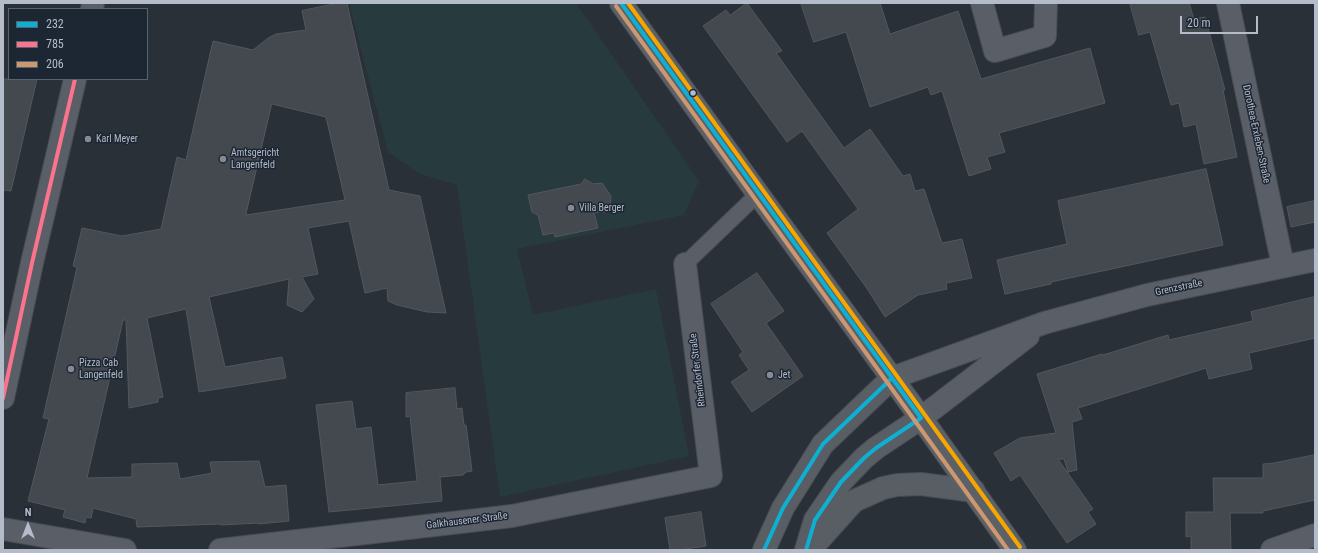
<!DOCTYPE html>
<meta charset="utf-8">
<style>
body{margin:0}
#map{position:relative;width:1318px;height:553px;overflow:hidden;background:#2a3038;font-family:"Roboto Condensed",sans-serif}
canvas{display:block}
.frame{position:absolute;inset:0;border:4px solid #b4bcc9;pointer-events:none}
.legend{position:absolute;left:8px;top:8px;width:140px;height:72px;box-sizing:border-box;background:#1d2633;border:1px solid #59626f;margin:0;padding:5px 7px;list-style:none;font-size:12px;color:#b4bcc9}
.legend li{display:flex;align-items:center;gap:8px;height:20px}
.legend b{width:20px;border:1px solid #59626f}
.north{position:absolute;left:8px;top:505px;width:40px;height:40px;-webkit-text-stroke:3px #1d2633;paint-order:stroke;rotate:0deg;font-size:11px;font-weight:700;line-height:16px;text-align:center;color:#b4bcc9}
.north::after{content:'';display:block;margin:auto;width:14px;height:18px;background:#b4bcc9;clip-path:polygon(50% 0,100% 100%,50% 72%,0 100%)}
.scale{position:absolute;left:1180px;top:16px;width:78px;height:18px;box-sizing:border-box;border:2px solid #b4bcc9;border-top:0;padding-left:5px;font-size:12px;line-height:14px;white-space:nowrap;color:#b4bcc9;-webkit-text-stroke:3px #1d2633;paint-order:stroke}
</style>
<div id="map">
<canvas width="1318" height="553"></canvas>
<div class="frame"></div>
<ul class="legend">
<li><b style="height:5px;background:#0dafd3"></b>232</li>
<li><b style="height:5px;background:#fc738d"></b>785</li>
<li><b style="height:5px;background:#cd976f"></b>206</li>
</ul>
<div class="north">N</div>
<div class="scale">20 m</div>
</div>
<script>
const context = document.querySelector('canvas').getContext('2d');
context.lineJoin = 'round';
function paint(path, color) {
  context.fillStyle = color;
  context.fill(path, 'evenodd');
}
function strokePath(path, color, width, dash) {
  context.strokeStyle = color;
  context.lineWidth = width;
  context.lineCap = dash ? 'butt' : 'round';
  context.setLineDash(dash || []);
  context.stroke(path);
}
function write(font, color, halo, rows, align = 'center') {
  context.font = font + ' "Roboto Condensed",sans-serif';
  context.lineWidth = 3;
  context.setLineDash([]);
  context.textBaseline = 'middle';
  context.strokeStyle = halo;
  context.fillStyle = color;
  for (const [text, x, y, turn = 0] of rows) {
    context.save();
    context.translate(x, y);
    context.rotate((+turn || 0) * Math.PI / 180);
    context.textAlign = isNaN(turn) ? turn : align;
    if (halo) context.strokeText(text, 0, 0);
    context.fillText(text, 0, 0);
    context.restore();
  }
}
paint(new Path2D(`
 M349 3H576L699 181 684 215 517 249 533 315 656 289 689 456 500 497 457 185 420 174 388 152Z`), '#273a3e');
const building = new Path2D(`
 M338 3H347L389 190 420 196 446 313 427 312 397 305 388 301 387 288 365 293 349 221 308 228 318 274 302 277 314 299 302 312 287 305 289 279 209 297 225 367 282 357 286 378 199 392 186 309 147 318 163 397 158 398V402L129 408 126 320H123L87 478 132 477V464L177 463 180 479 212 473 210 462 259 461 265 487 286 485 289 521 258 524V523L221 525V524L137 527 136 519 93 508 91 518 86 517 85 523 63 517 65 510 28 501 49 419 43 418 77 267 73 266 82 228 122 236 161 229 177 157 186 160 213 41 253 50 268 38 276 34 306 30 302 11ZM272 104 326 117 345 200 246 215Z
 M747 3 782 51 776 53 844 148 870 129 903 176 910 174 915 191 924 189 942 243 962 239 972 278 946 283 947 289 918 295 885 317 868 290 827 233 858 209 802 131 787 142 703 26 726 10 730 15Z
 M801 3H880L890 34 958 11 981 79 1090 48 1105 103 999 133 1005 152 987 157 991 169 969 176 942 91 931 95 928 87 870 107 846 32 814 42Z
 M1130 3H1189L1194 19 1205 17 1225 90H1223L1237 157 1204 164 1196 124 1184 127 1179 103 1171 105 1150 32 1139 35Z
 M3 79H37L11 191 3 190Z
 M1206 169 1223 245 1051 282V284L1005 294 997 260 1067 244 1058 201Z
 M585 179 593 184 602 183 611 196 610 211 594 213 598 228 555 237 554 233 543 235 538 215 532 212 528 195 581 184Z
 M1315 201V222L1291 227 1287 207Z
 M757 273 784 311 766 323 803 376 752 412 731 382 749 370 739 355 743 352 711 304Z
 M1315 297V338L1249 353 1252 369 1209 379 1206 368 1078 408 1082 419 1072 422 1077 470 1068 472 1064 459H1058L1093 509 1088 512 1096 524 1067 543 1020 475 1011 481 994 453 1020 438 1056 433 1037 374 1102 354 1103 355 1168 335 1169 340 1253 321 1251 312Z
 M455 388 457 409 462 408 464 425H466L472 471 466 472 463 475 440 477 442 501 329 512 316 405 352 401 356 429 371 427 378 485 417 481 410 416 406 417V393Z
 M1315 455V500L1263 511V513H1230L1231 550H1191V536L1186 537V512H1214L1213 478H1263V464L1274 463Z
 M701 512 706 546 679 550H670L665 518Z`);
paint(building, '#444950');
strokePath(building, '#52575f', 1);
const lane = new Path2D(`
 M685 264 758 194`);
const street = new Path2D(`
 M982 3 995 51 1045 36 1046 3
 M1228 3 1283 266
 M92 9 93 3
 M892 378 1044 323 1147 295 1315 260
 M3 398 32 263 75 79
 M921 418 1028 336
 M3 529 125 550
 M220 550 512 516 711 476 685 264
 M1272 550 1315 535`);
const secondary = new Path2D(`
 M764 550 783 508 823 444 892 378
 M806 550 815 520 841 482 864 458 876 448 921 418
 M810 550 854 501 883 488 897 485 921 484 974 491`);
const primary = new Path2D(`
 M621 3 758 194 921 418 1015 550`);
strokePath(lane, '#484c53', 17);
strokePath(street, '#484c53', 24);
strokePath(secondary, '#484c53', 24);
strokePath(primary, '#484c55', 24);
strokePath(lane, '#5a5e66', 15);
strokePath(street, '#5a5e66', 22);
strokePath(secondary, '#595d64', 22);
strokePath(primary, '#5c6168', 22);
strokePath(new Path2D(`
 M621 3 921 418
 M764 550 783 508 823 444 892 378
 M806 550 815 520 841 482 864 458 876 448 921 418`), '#0dafd3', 4);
strokePath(new Path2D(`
 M3 398 32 263 75 79`), '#fc738d', 4);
strokePath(new Path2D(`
 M616 6 1008 550`), '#cd976f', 4);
strokePath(new Path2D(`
 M628 3 1020 547`), '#f7a600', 4);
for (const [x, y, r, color] of [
 [693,93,3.5,"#b4bcc9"],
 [88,139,4,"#848b96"],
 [223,159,4,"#848b96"],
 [571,208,4,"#848b96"],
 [71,369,4,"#848b96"],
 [770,375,4,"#848b96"]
]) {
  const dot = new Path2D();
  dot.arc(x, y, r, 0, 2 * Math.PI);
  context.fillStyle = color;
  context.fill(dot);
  strokePath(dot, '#1d2633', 1.5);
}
write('10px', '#b4bcc9', '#1d2633', [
 ["Dorothea-Erxleben-Straße",1256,134,78],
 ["Grenzstraße",1179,288,-12],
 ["Rheindorfer Straße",698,370,-97],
 ["Galkhausener Straße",467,521,-7]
]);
write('10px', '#b4bcc9', '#1d2633', [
 ["Karl Meyer",96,139],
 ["Amtsgericht",231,153],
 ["Langenfeld",231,165],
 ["Villa Berger",579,208],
 ["Pizza Cab",79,363],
 ["Langenfeld",79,375],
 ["Jet",778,375]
], 'left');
</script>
